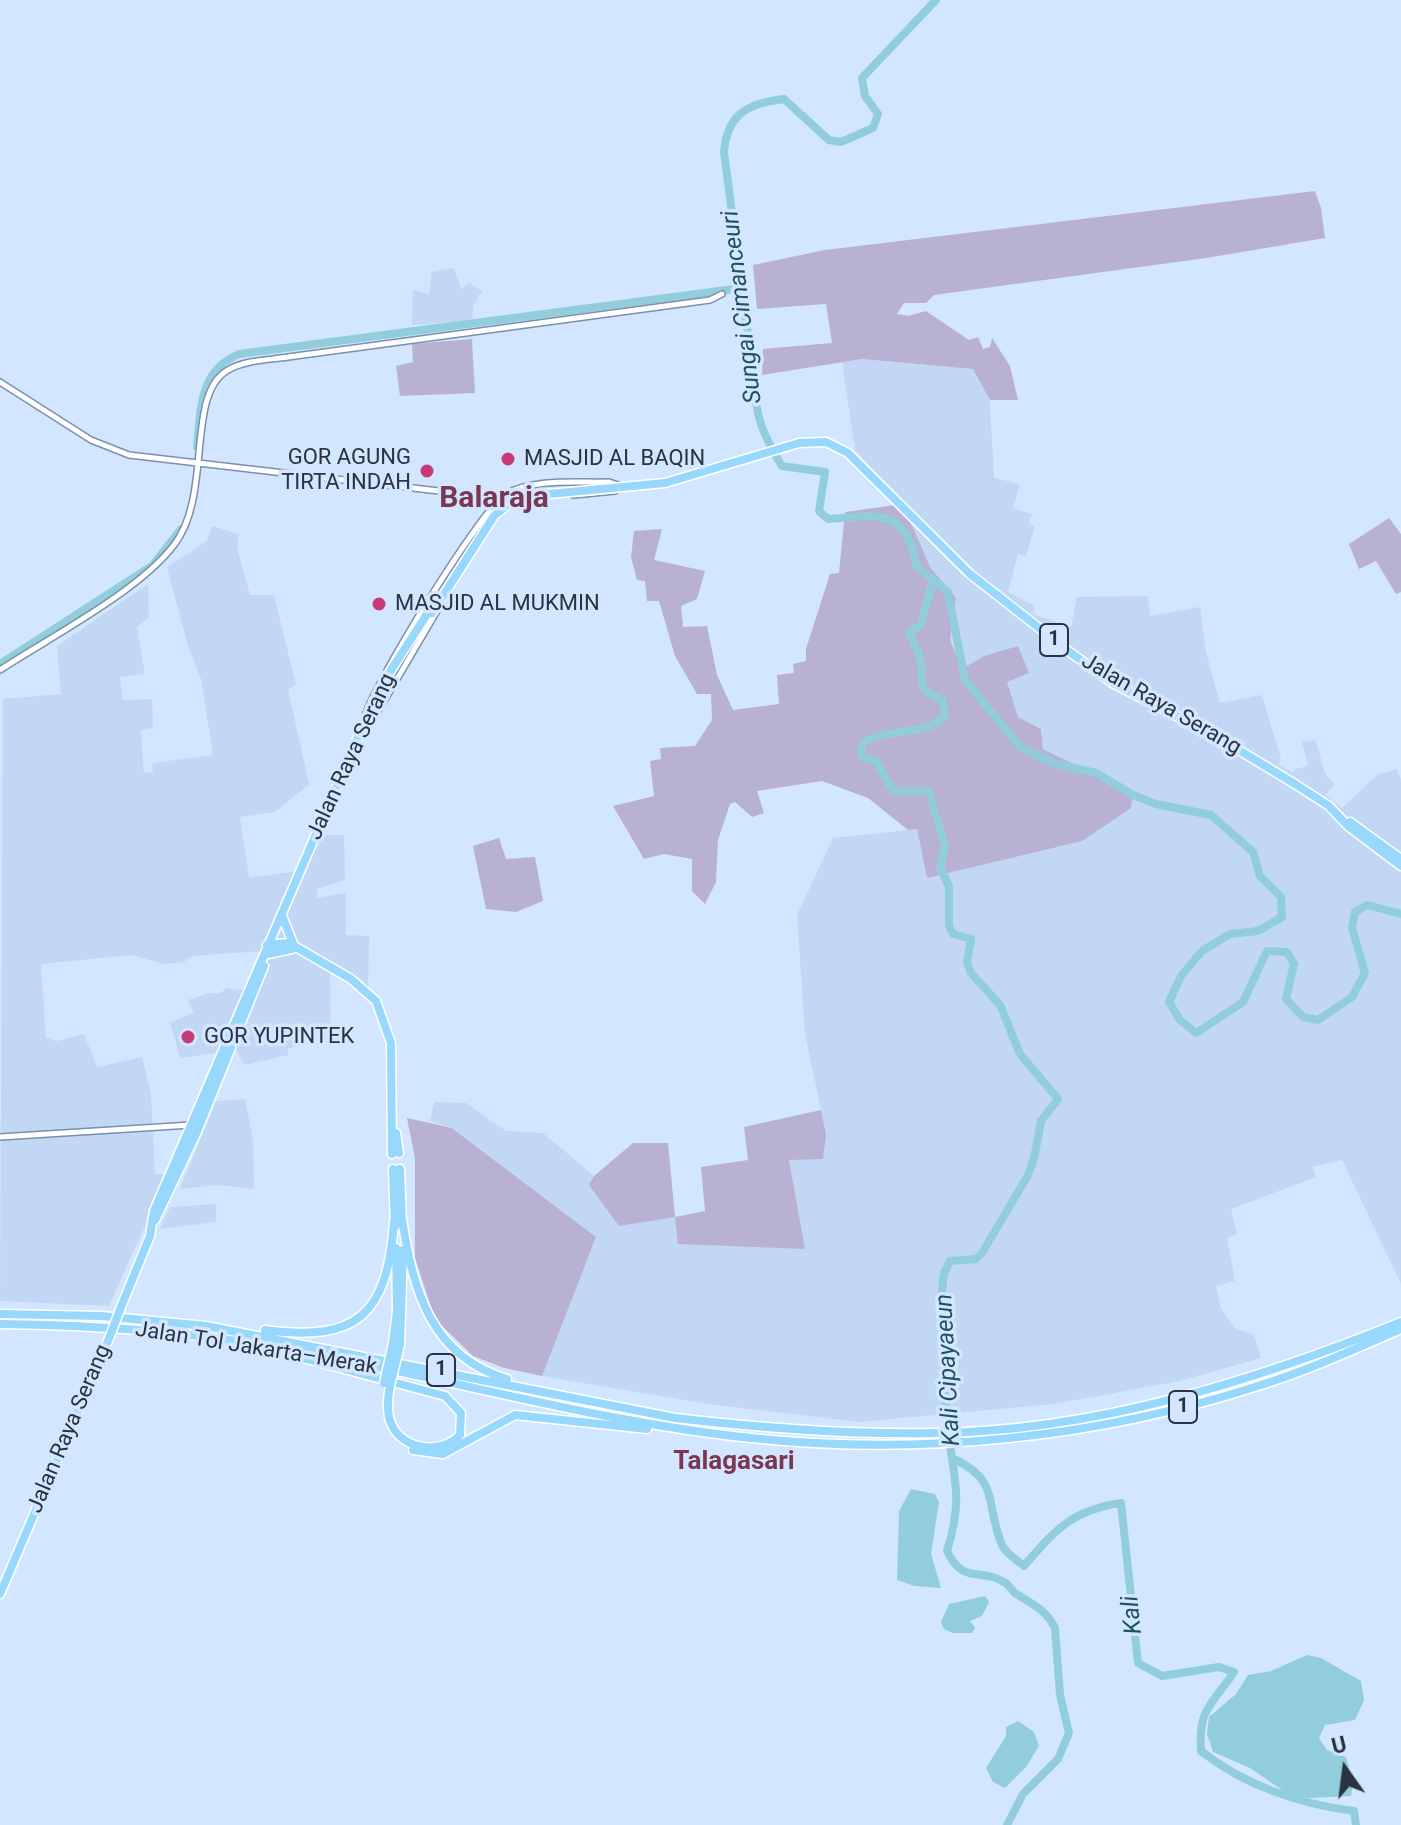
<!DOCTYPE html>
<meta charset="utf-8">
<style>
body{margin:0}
#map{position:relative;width:1401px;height:1825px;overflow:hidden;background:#d3e6ff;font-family:Roboto,sans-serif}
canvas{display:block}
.north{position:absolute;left:1305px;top:1729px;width:80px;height:80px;-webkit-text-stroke:6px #d3e6ff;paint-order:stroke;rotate:346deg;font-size:22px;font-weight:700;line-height:32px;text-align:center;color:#2a333f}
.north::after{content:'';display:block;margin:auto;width:28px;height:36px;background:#2a333f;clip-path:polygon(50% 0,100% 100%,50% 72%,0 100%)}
</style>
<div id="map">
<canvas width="1401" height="1825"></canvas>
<div class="north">U</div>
</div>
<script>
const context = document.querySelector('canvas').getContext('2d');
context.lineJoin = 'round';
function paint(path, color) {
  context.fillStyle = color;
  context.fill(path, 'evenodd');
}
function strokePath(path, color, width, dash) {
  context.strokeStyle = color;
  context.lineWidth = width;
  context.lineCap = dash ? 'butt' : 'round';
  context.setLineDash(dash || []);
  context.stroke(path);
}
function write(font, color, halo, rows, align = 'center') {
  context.font = font + ' Roboto,sans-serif';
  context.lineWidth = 7;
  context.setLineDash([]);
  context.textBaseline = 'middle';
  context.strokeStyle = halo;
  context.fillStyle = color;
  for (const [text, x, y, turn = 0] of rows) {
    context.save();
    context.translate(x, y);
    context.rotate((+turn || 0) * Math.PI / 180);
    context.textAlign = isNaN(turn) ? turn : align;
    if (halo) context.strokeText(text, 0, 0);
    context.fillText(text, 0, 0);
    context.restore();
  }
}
paint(new Path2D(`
 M454 268 461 289 469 283 482 291 473 306 472 321 412 325 413 290 429 294 432 272Z
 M862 359 973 369 990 400 994 478 1020 484 1013 508 1032 514 1029 524 1035 526 1026 556 1018 554 1008 592 1035 606 1033 614 1071 627 1077 597 1148 596 1150 616 1200 607 1206 652 1220 703 1262 695 1281 759 1278 764 1293 773 1295 769 1308 766 1302 742 1315 740 1326 775 1334 784 1326 795 1342 808 1377 775 1396 769 1401 779V1284L1342 1160 1312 1167 1316 1177 1231 1209 1237 1234 1227 1238 1235 1281 1216 1286 1221 1309 1235 1328 1254 1335 1261 1358 1180 1381 1054 1404 859 1422 708 1404 542 1376 596 1237 453 1128 430 1121 434 1102 466 1103 506 1131 543 1133 594 1176 589 1186 675 1217 804 1249 789 1159 826 1134 805 1033 797 915 833 838 917 829 927 877 1132 793 1043 749 1041 729 1018 717 1007 682 984 656 963 669 950 640 956 598 930 567 903 504 855 450 842 362Z
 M212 526 239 534 237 548 250 595H274L296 685 288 689 309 784 275 812 240 817 249 878 297 871 314 835H344L345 880 317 889V898L346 893V935L369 936 368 991 330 968 331 1035 288 1049V1055L244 1065 236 1050 180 1058 170 1023 194 1012 188 1000 209 993H220L227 988 248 991 264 951 192 956 184 962 164 964 131 955 41 964 46 1038 57 1041 84 1034 97 1067 142 1057 151 1093 155 1174 168 1175 109 1306 0 1301 3 699 61 694 57 646 148 584 149 617 137 627 145 674 120 677 123 700 152 699 153 728 141 730 144 773 153 772 152 763 213 755 201 679 188 646 167 567 207 541Z
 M245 1099 253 1140 254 1189 217 1185 180 1189 216 1101Z
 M216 1204V1222L160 1229 170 1207Z`), '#c1d7f3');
paint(new Path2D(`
 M1315 191 1321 208 1325 238 1206 258 934 295 926 303H904L897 314 908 316 926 311 969 340 978 337 983 349 990 347 992 338 1010 366 1018 400H990L973 369 862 359 762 375 763 349 832 343 826 304 757 309 753 265 825 250Z
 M472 339 475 393 400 396 396 366 413 362 412 344Z
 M903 504 930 567 956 598 950 640 962 669 984 656 1018 646 1029 673 1007 682 1018 717 1041 729 1043 749 1133 793 1131 808 1082 841 927 878 917 829 908 830 868 798 822 781 757 791 764 813 752 817 735 802 730 804 718 840 716 882 705 904 692 891V859L664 854 644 859 613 806 654 796 650 761 661 759 660 748 695 746 712 720 711 694H697L675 656 659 601H647L645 581 637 580 631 557 634 531 662 529 654 560 705 571 697 599 681 606 683 627 707 626 717 675 733 710 779 704 777 675 794 673 793 664 806 661V649L830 574 839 573 845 512Z
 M1389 518 1401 534V592L1396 594 1376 561 1359 569 1349 544Z
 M499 838 506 859 535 857 543 901 516 912 486 909 473 846Z
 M821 1110 826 1134 823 1159 789 1160 805 1249 678 1244 675 1217 619 1226 589 1185 594 1176 633 1143H668L675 1217 705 1211 701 1167 748 1160 744 1127Z
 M407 1118 452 1128 596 1237 542 1376 504 1368 473 1356 435 1319 415 1258V1158Z`), '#b8b1d2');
paint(new Path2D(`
 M911 1489 935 1494 939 1502 931 1554 941 1588 914 1586 897 1580 899 1511Z
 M985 1596 989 1602 982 1616 970 1621 975 1628 972 1633H953L944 1629 941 1622 949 1604Z
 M1307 1655 1321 1658 1361 1681 1364 1700 1355 1720 1325 1725 1319 1738 1327 1750 1346 1757 1353 1783 1351 1796 1308 1798 1285 1792 1250 1768 1213 1752 1207 1734 1209 1717 1236 1694 1248 1675 1271 1671Z
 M1018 1721 1034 1732 1039 1746 1026 1767 1005 1788 993 1782 986 1768 1006 1736V1727Z`), '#91cdda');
strokePath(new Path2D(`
 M936 0 862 78 865 96 878 114 873 128 841 142 829 140 784 99C748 103 727 114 724 152L754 381C755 416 764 437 782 466L825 472 819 511 828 519C878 516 906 506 917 567L948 592 965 680 1021 748 1056 764 1096 773 1133 795 1156 804 1211 815 1253 852 1260 876 1281 897 1282 917 1258 931 1230 934 1202 951 1181 976 1169 1002 1180 1020 1196 1033 1243 1002 1267 951 1287 952 1294 964 1286 999 1303 1017 1318 1020 1352 997 1365 973 1352 928 1355 912 1367 905 1401 914
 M197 447C201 408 199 371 239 354L742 288
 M933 581 921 625 909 632 921 660 922 685 928 693 943 701 945 716C925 736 889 728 864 742L860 752 862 757 876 761 893 791H929L945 847 940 867 949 887V926L953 934 971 939 967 962 971 973 1000 1005 1020 1054 1058 1099 1041 1121 1034 1159 1027 1177 982 1253 976 1259 950 1261 944 1274 942 1290C946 1334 943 1378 947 1421 952 1476 965 1493 947 1551 964 1586 980 1567 1004 1582 1010 1585 1012 1592 1018 1595 1034 1605 1046 1610 1055 1628L1060 1695 1069 1733 1058 1759 1023 1794 1007 1825
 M0 664 153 565 181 529
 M952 1458C1002 1481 984 1503 1002 1545 1005 1553 1017 1560 1024 1566 1055 1530 1072 1510 1121 1503L1138 1663 1162 1676 1219 1667 1234 1672C1212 1705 1198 1708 1201 1751 1244 1785 1299 1804 1354 1811L1356 1825`), '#91cdda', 8);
const secondary = new Path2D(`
 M0 382 91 440 129 455 482 496 500 513
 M574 495 615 491
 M483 496 505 495
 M0 670C52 636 138 592 174 545 213 495 185 394 228 370 245 360 269 360 288 357L710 300 722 294
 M365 716C374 684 481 509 506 494 533 478 579 483 609 482L618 485
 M364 735 437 611
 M0 1137 191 1125`);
const highway = new Path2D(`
 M517 497 665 483 799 443 826 442 848 453 970 574 1071 653 1114 684 1214 735 1295 784 1329 806 1348 826 1401 866
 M1350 822 1401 859
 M283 918 294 946
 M267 945 289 943 351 979 376 1001 391 1043 392 1154
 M268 954 292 949
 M396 1133 399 1153
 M393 1169 395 1227
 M400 1169 402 1224
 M402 1219C413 1289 430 1356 507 1379
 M155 1220 196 1134 264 966
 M121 1307 150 1236 154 1211 360 732 388 675 429 611
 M0 1314 101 1316 206 1326 675 1418C762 1428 849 1435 936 1433 1095 1431 1255 1381 1401 1322
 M0 1324C101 1325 201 1333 300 1351 450 1379 598 1422 751 1438 922 1456 1098 1438 1261 1385 1309 1370 1355 1349 1401 1329
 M265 1330C358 1342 387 1315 394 1222
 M393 1343 397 1311 396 1248
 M400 1345 403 1250
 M284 1353 445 1396 461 1413 460 1435C439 1457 396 1449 389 1417 387 1407 388 1396 390 1386
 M413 1450 443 1454 515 1415 647 1429
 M0 1594 110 1336`);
strokePath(secondary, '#7a90ac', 8);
strokePath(highway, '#fff', 11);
strokePath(secondary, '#fff', 5);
strokePath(highway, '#98d8fc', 8);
const highwayBridge = new Path2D(`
 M432 613 494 516 517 497
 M110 1336 121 1307
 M384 1383 393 1343
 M390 1386 400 1345`);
strokePath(highwayBridge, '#fff', 11, []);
strokePath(highwayBridge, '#98d8fc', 8);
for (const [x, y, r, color] of [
 [508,459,8,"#c43b78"],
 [427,471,8,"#c43b78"],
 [379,604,8,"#c43b78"],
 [188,1037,8,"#c43b78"]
]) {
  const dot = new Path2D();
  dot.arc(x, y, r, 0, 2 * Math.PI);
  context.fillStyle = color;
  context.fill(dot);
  strokePath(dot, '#d3e6ff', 3);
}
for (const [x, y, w] of [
 [1054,640,28],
 [441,1370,28],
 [1183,1407,28]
]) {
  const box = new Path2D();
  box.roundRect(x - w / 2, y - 16, w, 32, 6);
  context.fillStyle = '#d3e6ff';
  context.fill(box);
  strokePath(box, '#2a333f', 2);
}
write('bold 20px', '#2a333f', null, [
 ["1",1054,640],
 ["1",441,1370],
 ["1",1183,1407]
]);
write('22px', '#2a333f', '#d3e6ff', [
 ["GOR AGUNG",411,458,"right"],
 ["TIRTA INDAH",411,483,"right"],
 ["MASJID AL BAQIN",524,459],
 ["MASJID AL MUKMIN",395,604],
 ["GOR YUPINTEK",204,1037]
], 'left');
write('22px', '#2a333f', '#d3e6ff', [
 ["Jalan Raya Serang",1161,705,30],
 ["Jalan Raya Serang",352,757,-65],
 ["Jalan Tol Jakarta–Merak",256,1349,9],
 ["Jalan Raya Serang",70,1429,-67]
]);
write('italic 24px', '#1f525d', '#d3e6ff', [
 ["Sungai Cimanceuri",743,307,-97],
 ["Kali Cipayaeun",949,1370,-93],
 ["Kali",1133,1615,-96]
]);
write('bold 26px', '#7b3751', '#d3e6ff', [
 ["Talagasari",734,1462]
]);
write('bold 30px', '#7b3751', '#d3e6ff', [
 ["Balaraja",494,499]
]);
</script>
